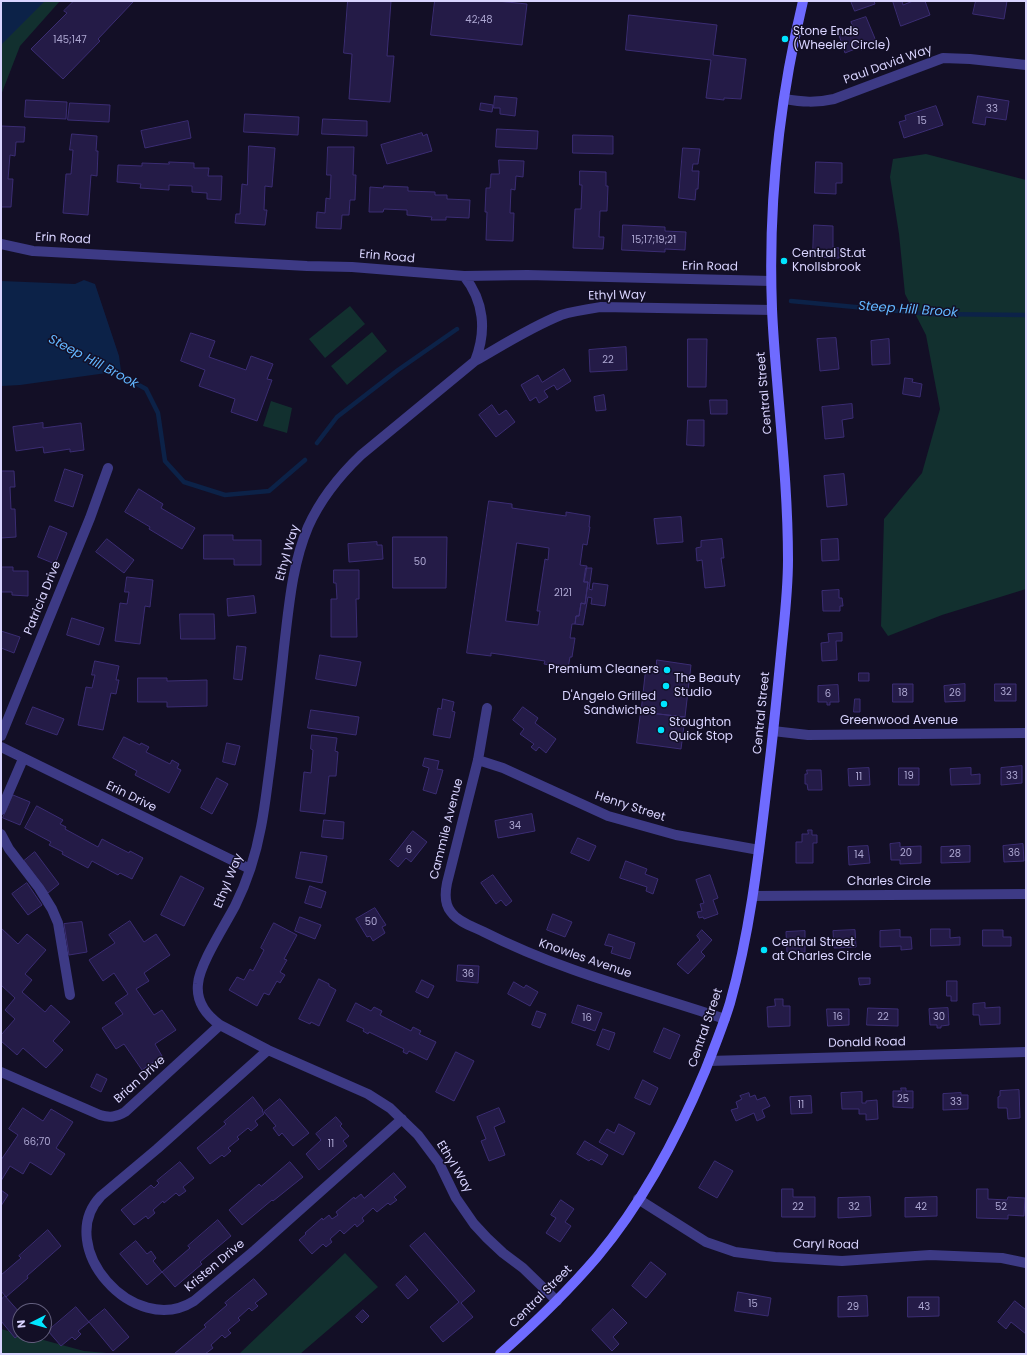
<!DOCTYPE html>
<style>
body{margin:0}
#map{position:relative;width:1027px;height:1355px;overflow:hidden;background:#130f26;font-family:Poppins,sans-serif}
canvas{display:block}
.frame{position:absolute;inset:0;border:2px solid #d9d4ff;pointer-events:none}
.north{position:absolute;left:12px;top:1303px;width:40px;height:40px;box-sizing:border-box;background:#130f26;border:1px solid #625e7d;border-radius:50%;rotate:264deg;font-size:11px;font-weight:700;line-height:16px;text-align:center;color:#d9d4ff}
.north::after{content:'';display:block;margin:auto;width:14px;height:18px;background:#00e5ff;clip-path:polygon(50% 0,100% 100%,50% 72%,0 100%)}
</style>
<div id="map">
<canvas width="1027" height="1355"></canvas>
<div class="frame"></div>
<div class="north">N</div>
</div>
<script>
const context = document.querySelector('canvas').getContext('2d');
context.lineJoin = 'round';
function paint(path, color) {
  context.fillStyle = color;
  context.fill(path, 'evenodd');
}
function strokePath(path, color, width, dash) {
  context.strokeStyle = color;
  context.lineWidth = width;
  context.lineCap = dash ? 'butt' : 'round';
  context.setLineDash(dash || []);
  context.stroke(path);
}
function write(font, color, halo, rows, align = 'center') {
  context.font = font + ' Poppins,sans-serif';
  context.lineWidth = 3;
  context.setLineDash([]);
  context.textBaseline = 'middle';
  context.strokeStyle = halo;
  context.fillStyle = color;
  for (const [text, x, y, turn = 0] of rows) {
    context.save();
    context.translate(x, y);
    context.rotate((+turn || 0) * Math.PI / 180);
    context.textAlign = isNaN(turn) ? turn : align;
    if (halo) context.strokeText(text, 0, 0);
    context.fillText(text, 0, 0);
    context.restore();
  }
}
paint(new Path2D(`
 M1 1H60L20 46 1 95Z
 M926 154 1026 180V589L942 615 888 636 881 626 884 519 922 473 940 409 926 335 905 294 899 234 890 177 893 159Z
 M350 306 365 324 325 358 309 339Z
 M372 332 387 351 347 385 331 366Z
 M271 401 292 408 287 433 263 426Z
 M345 1253 378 1287 300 1354H239Z
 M1 1329 20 1334V1335H25L84 1351 118 1354H1Z`), '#12302f');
paint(new Path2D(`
 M1 1H45L1 45Z
 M84 280 95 284 119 356 121 371 20 385 1 386V281L75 284Z`), '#0c2248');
strokePath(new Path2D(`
 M791 301 930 314 1026 315
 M110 369 146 389 158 413 165 461 184 482 225 495 269 491 305 460
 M317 443 337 417 398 370 457 329`), '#0c2248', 4.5);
const building = new Path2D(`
 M74 1H132L133 2 98 39 100 41 63 79 31 49 67 13 64 11Z
 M348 1H391L387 56H394L390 102 349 99 352 54 344 53Z
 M435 1H497L527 4 522 45 431 35Z
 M851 1H874L875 4 855 11Z
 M893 1H902L903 5 913 1H925L930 15 901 26Z
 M976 1H1007L1004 19 973 14Z
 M629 15 717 25 713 55 746 59 741 99 724 98V100L706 98 711 60 626 50Z
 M866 17 876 41 865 45 866 48 861 50 860 47 845 53 839 35 854 29 851 22Z
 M495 96 517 98 515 116 500 114V108H494Z
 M978 96 1009 101 1006 120 986 117 985 125 973 123Z
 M26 100 67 102 66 119 25 117Z
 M70 103 110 105 109 122 68 120Z
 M481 103 493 105 492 112 480 110Z
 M936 106 943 125 904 138 899 122 906 120 905 116Z
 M245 114 299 117 298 135 244 132Z
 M323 119 367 121V136L322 134Z
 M188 121 191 138 145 148 141 131Z
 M1 126 25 127 24 142H16L15 156 10 155 8 179H13L11 207H1Z
 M497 129 538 131 537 149 496 147Z
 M422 133 423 136 427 134 432 151 387 164 381 145Z
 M72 134 97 136 96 151H98L97 176 91 175 88 215 63 213 66 174H71L73 150H70Z
 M573 135 613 136V154L573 153Z
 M249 146 275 148 272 187 265 186 264 210H267L265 225 235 223 236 214H240L242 184 247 185Z
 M328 147H354L353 175H356L355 200H350L349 215H342L341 229 316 228 317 212 325 213 326 198 330 199 331 175H327Z
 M683 148 700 149 698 164H693L692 171H699L698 189H696L695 200 679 198Z
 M499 160 524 161 523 177 516 176 515 190 511 189 510 213H514L513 241 486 240 487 212H485L486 188H490L491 174H499Z
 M169 162 194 163V168H209L208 176H222L221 200 207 199V193L192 192V186L169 185V190L140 188 141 184 117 182 118 165 142 166V163L169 164Z
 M816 162 842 163V183H836V194L815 193Z
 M580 171 606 172V186H608L607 211H600L599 237H604L603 249 573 248 575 209H581L582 185H580Z
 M384 186 408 187V191L435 192V195H447V199L470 200 469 218 446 217V220H431L432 217 407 215V210L384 209 383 212H369L370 187 383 188Z
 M623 225 665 227V231L686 232 685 250 665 249V252L622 250Z
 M814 225 833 226V247L839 248V258L813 257Z
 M191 333 215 341 209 357 246 370 251 356 273 364 267 379 272 380 257 421 231 412 235 399 199 386 205 370 181 361Z
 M836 338 839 369 820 371 817 339Z
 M688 339H707L706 387H688Z
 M889 339 890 364 872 365 871 341Z
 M626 347 627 370 590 372 589 350Z
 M564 369 571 381 557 390 554 385 544 391 548 397 539 403 536 397 530 401 521 385 538 375 542 382Z
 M905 378 913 379 912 382 922 384 920 397 903 394Z
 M604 395 606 410 596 411 594 397Z
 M710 400H727V414H711Z
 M852 404 853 418 842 420 844 437 825 439 822 407Z
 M492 405 499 415 506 410 515 422 496 437 479 415Z
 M688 420H704V446L687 445Z
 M43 423V428L81 423 84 450 70 452V449L44 453 43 447 16 451 13 427Z
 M65 469 83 475 73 507 55 501Z
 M1 471H14L15 487H10L11 509H15L16 537 1 538Z
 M844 474 847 505 827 507 824 476Z
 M139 489 163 504 161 508 195 528 182 549 149 529 150 527 125 512Z
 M489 501 512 504V508L566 516V512L590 516 589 527H590L587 545 583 544 580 565 587 566 584 582H588L585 604 581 603 579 616H576L575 624H572L570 638H575L572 657H570L568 668 544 664 545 661 491 653V656L467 653ZM517 543 549 548 548 560 545 559 537 611H540L538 625 506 621Z
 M681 517 683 542 657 544 654 519Z
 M50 526 67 533 55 564 38 557Z
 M204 535H233V540H261V565H234V559H204Z
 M393 537H447L446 588H393Z
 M107 539 134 560 124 573 96 552Z
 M722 539 724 558H721L725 586 705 588 702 560 697 561 696 548 701 547V541Z
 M838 539 839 560 822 561 821 540Z
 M377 542V545H382L383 559 349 562 348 544Z
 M1 567H13V571H28V596L12 595V592H1Z
 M586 568H592L589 589 592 590 593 583 608 585 605 606 591 604 592 598 588 597 583 625 575 624 576 616H579L581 603 585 604 588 582H584Z
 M334 570H359V599H356L357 637H331V599H337L336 583H334Z
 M127 577 153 580 150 607 145 606 140 644 115 641 120 603 127 604 129 592H125Z
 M839 590V598H842L843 606H840V611H823L822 591Z
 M254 596 256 613 228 616 227 599Z
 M180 614H214L215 639H181Z
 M72 618 104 628 99 645 67 635Z
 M1 631 20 637 14 653 1 648Z
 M842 633V641H836L837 660 822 661 821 643 829 642 828 634Z
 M237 646 246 647 242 680 234 679Z
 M320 655 361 662 356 686 316 679Z
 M657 660 691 665 685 717 641 712 646 666 656 667Z
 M95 661 119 666 116 680H119L116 694 111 693 103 730 78 725 86 687 92 688 95 675H92Z
 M859 673H869V681H859Z
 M138 678H167V681L207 680V706L167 707V702H138Z
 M893 684H913V702H893Z
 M965 684V701L945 702 944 686Z
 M995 684H1016V701H995Z
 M838 685 839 702H830V705H827V702H818V686Z
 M443 699 454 702 452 711 455 712 450 738 433 735 438 708 441 709Z
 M855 699H860V712H854Z
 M33 707 64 719 57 735 26 724Z
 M523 707 538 718 535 723 556 739 546 753 539 747 536 751 531 747 534 744 520 734 524 729 513 720Z
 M311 710 359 717 356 735 308 728Z
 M641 712 685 717 681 749 637 743Z
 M312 735 337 738 335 751 338 752 336 776H329L325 814 300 811 304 772 311 773 313 750 311 749Z
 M124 737 140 745 141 743 149 747 146 752 170 764 172 760 179 764 177 768 181 770 169 793 135 775 137 771 113 758Z
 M227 743 240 746 235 765 223 762Z
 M425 758 439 761 437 769 443 770 436 794 423 790 429 768 423 766Z
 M1022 766V783L1001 785V768Z
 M869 768 870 785 849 786 848 769Z
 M899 768H919V785H899Z
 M971 768V775L980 774V784L951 785 950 769Z
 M807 770H821L822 790H808L807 784H805V774H807Z
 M217 778 228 784 212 814 201 808Z
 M13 795 30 802 20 825 3 818Z
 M37 806 63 820 60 824 66 827 65 829 98 847 102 839 129 853 130 851 143 858 132 879 120 873 118 875 92 861 88 868 62 854 63 852 49 845 51 842 25 828Z
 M532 814 535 831 498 838 495 821Z
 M324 820 344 822 343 839 322 837Z
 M808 830H812V835H817V843H813V863H796V842H802V834H808Z
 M413 831 427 842 411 862 406 858 398 867 390 860Z
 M578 838 596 846 589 861 571 853Z
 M900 843V847L921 846V863L900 864V860H891L890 844Z
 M1023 844 1024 861 1004 862 1003 846Z
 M868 846 870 863 849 865 848 847Z
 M970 846V862L941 863V847Z
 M35 852 59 884 48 893 24 861Z
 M301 852 327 856 322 883 296 878Z
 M626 861 647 869 645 874 658 879 653 894 646 891 647 887 620 878Z
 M493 875 512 901 506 906 501 900 496 904 481 883Z
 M710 875 718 898 713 900 718 914 704 919 703 917 699 918 697 912 702 911 700 904 704 903 696 880Z
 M181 876 204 888 184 926 161 915Z
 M27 883 42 905 28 915 12 894Z
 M310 886 326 892 321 908 305 903Z
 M375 908 386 925 382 927 385 933 373 941 370 936 367 937 356 919Z
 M553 914 572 922 565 937 547 930Z
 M300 917 321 925 315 939 295 931Z
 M130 921 144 942 156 934 170 955 144 973 149 981 136 989 154 1015 162 1010 176 1030 155 1044 162 1056 142 1070 124 1044 116 1049 102 1028 123 1014 115 1003 128 994 114 973 103 981 89 960 115 943 109 935Z
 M82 922 87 952 69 955 64 924Z
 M274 923 297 935 284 959 287 960 280 972 285 975 280 983 277 981 269 995 264 993 257 1006 229 990 237 977 244 980 250 969 253 971 264 950 261 948Z
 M1 928 18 944 27 934 46 950 25 974 32 980 22 992 45 1012 51 1005 70 1022 53 1041 63 1050 46 1068 23 1048 17 1055 1 1041V1035L15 1019 5 1010 15 998 1 985Z
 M931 929H950V938L960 937V945L931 946Z
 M702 930 712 940 701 952 705 956 688 974 677 964 700 940 697 936Z
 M855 930 856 947 834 948 833 931Z
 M900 930V937H911L912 949 901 950V946L880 947V931Z
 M983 930H1003V937H1011V946H983Z
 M805 931V952H787L786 932Z
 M609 934 635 943 630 959 611 953 613 947 605 945Z
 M458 965 479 966 478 983 457 981Z
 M859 978H870V984L860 985Z
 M319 979 329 984V986L336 990 319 1026 311 1022 310 1024 299 1019Z
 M422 980 434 986 428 998 416 992Z
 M947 981H957V1001H951V996H947Z
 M514 982 524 988 526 985 538 992 530 1006 508 994Z
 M775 999H783V1006H790V1026L768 1027 767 1007 775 1006Z
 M356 1003 371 1011 374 1007 382 1011 380 1015 411 1031 413 1027 421 1031 419 1034 436 1042 427 1060 409 1051 407 1054 403 1052 404 1049 369 1032 368 1034 363 1031 364 1029 347 1021Z
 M985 1003V1008L1000 1007V1024L980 1025 979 1015H973V1004Z
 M578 1005 602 1013 595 1031 572 1023Z
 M868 1008 898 1009V1026L867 1025Z
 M948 1008 949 1025 941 1026V1028H937V1025H930L929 1009Z
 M827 1009H849V1025L828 1026Z
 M537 1011 546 1014 540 1028 532 1025Z
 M664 1028 680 1035 670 1059 654 1052Z
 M603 1029 615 1033 609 1050 597 1045Z
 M456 1052 474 1061 454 1101 436 1092Z
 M97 1074 107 1079 101 1092 91 1087Z
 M643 1080 658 1088 650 1105 635 1098Z
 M901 1088H906V1091H913V1108L893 1107V1091H901Z
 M1019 1090 1020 1118 1008 1119 1007 1108H998V1097L1000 1096V1091Z
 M862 1092V1103H866V1101L877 1100 878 1119 866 1120V1114H859V1109H842L841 1093Z
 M749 1093 750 1097 755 1095 757 1100 765 1097 770 1106 762 1110 765 1117 757 1121 754 1113 736 1121 731 1110 738 1108 736 1102 742 1099 740 1096Z
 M961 1093V1095H968V1109L943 1110V1094Z
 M811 1096 812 1113 791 1114 790 1097Z
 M253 1097 263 1110 262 1111 264 1114 255 1121 258 1125 251 1131 248 1128 237 1137 239 1139 228 1148 231 1151 224 1157 222 1155 210 1164 197 1148 226 1124 224 1122Z
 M280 1099 309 1133 293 1146 282 1133 279 1136 273 1128 276 1126 264 1112Z
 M23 1108 43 1121 51 1109 73 1122 56 1148 65 1154 51 1175 30 1162 23 1174 10 1166 1 1181V1160L18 1135 9 1129Z
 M499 1108 505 1122 494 1127 505 1155 489 1161 481 1141 486 1139 477 1117Z
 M336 1117 342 1124 340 1126 349 1136 343 1141 347 1146 319 1170 306 1154 321 1140 316 1134Z
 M619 1124 635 1133 623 1155 599 1142 607 1129 614 1133Z
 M585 1141 608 1155 602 1165 591 1159 589 1161 577 1154Z
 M715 1161 733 1171 717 1198 699 1188Z
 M180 1162 194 1178 183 1187 186 1191 179 1196 176 1193 164 1203 163 1201 153 1210 155 1213 148 1219 146 1216 134 1225 121 1210 151 1185 154 1188 159 1183 157 1181Z
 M290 1162 303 1177 273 1201 272 1200 242 1225 229 1210 259 1184 261 1186Z
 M394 1173 406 1187 394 1197 397 1200 390 1205 388 1203 377 1212 373 1208 362 1218 364 1221 357 1227 355 1224 344 1234 340 1230 330 1239 332 1242 326 1247 323 1244 312 1254 299 1240 306 1234 305 1233 322 1218 323 1220 329 1215 332 1219 338 1215 336 1212 354 1197 355 1199 361 1194 364 1198Z
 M782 1189H793V1197H815V1217H782Z
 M977 1189H988V1199L1007 1200 1008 1197 1025 1198 1024 1216 1008 1215V1219L977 1218Z
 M1 1190 8 1195 1 1206Z
 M870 1197 871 1216 838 1218V1198Z
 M937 1197V1216L905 1217V1198Z
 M561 1200 574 1209 565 1222 571 1226 560 1242 546 1233 556 1218 551 1215Z
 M218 1220 231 1236 200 1262 202 1264 175 1287 162 1272 190 1248 188 1246Z
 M48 1230 61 1246 27 1276 28 1278 6 1297 1 1291V1275L21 1258 19 1256Z
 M425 1233 475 1291 461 1303 473 1317 443 1342 430 1327 459 1302 410 1246Z
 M136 1241 147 1254 151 1251 156 1258 153 1261 162 1272 147 1285 120 1254Z
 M651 1262 666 1274 646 1298 632 1286Z
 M406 1276 418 1290 408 1299 396 1285Z
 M254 1279 267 1294 255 1303 258 1306 252 1311 249 1308 238 1318 240 1320 228 1330 231 1333 225 1338 222 1335 211 1345 213 1348 205 1354H174L206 1327 204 1325 227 1305 225 1303Z
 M738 1292 771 1298 768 1316 735 1311Z
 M5 1296 20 1313V1334L15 1338 1 1321V1300Z
 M867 1296 868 1316 838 1317V1297Z
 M908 1297H939V1316L908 1317Z
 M1015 1301 1026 1310V1334L1011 1322 1006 1329 998 1322Z
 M76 1307 89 1322 78 1331 81 1334 75 1340 72 1337 61 1346 48 1331Z
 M105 1309 129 1337 113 1351 89 1322Z
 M613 1309 627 1323 613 1337 619 1344 612 1351 592 1330Z
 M363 1310 369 1316 362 1323 356 1317Z`);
paint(building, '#241b47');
strokePath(building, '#3b2d73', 1);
strokePath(new Path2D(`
 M784 99C802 102 816 103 834 99L943 58 970 59 1026 65
 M1 244 33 251 307 266 352 267 464 276 527 275 771 281
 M464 276C484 301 487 331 475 361L361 455C339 476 321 498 308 527 292 565 289 606 284 647 280 687 275 726 270 766 267 787 265 807 261 827 256 854 247 882 235 906 225 925 199 965 198 984 196 1002 206 1015 220 1025L268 1050 368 1094 390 1108 418 1135 439 1163 456 1198 474 1224 487 1238 503 1253 523 1268 557 1301
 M475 361C503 345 531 327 561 315 574 311 588 309 601 307L772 310
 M487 708 478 760 447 883C445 893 444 904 451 912 458 922 474 927 484 932 561 971 644 992 725 1019
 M773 731 808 735 1026 733
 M1 736 90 518 108 468
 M1 747 250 869
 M478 760 503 768 608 816 676 835 759 850
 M1 810 23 759
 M1 834 9 849 39 888 52 909 58 923 70 995
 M753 896 1026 894
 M268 1050 157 1149 101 1196C53 1246 134 1339 194 1301L255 1250 402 1119
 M709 1061 1026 1052
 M1 1072 100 1115C110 1118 116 1117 125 1112L220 1025
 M638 1199 706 1242 735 1252 775 1257 842 1261 930 1255 1002 1258 1026 1263`), '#3d3a85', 10);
strokePath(new Path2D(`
 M500 1354C534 1324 567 1292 597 1257 642 1203 678 1136 705 1071 714 1048 723 1026 730 1003 751 929 759 852 768 776 773 735 777 695 781 654 784 623 788 592 788 560 788 500 782 440 777 380 775 357 773 332 772 309 768 205 779 101 803 1`), '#6f6bff', 10);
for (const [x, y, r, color] of [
 [785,39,4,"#00e5ff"],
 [784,261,4,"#00e5ff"],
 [667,670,4,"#00e5ff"],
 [666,686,4,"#00e5ff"],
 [664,704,4,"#00e5ff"],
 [661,730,4,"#00e5ff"],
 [764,950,4,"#00e5ff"]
]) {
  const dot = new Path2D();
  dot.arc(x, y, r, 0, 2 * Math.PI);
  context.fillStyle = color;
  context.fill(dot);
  strokePath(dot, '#130f26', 1.5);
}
write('10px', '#aca6d1', null, [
 ["42;48",479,20],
 ["145;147",70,40],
 ["33",992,109],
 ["15",922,121],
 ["15;17;19;21",654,240],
 ["22",608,360],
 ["50",420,562],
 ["2121",563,593],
 ["32",1006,692],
 ["18",903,693],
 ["26",955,693],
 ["6",828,694],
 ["19",909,776],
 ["33",1012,776],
 ["11",859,777],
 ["34",515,826],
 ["6",409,850],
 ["20",906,853],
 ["36",1014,853],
 ["28",955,854],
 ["14",859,855],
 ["50",371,922],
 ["36",468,974],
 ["16",838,1017],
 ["22",883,1017],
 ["30",939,1017],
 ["16",587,1018],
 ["25",903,1099],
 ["33",956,1102],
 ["11",801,1105],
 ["66;70",37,1142],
 ["11",331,1144],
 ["22",798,1207],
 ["32",854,1207],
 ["42",921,1207],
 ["52",1001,1207],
 ["15",753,1304],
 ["29",853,1307],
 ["43",924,1307]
]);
write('12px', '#d9d4ff', '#130f26', [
 ["Stone Ends",793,32],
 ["(Wheeler Circle)",793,46],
 ["Central St.at",792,254],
 ["Knollsbrook",792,268],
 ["Premium Cleaners",659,670,"right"],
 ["The Beauty",674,679],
 ["Studio",674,693],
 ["D'Angelo Grilled",656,697,"right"],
 ["Sandwiches",656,711,"right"],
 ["Stoughton",669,723],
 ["Quick Stop",669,737],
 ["Central Street",772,943],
 ["at Charles Circle",772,957]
], 'left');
write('12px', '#d9d4ff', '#130f26', [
 ["Paul David Way",888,65,-20],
 ["Erin Road",63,239,3],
 ["Erin Road",387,257,5],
 ["Erin Road",710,267,1],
 ["Ethyl Way",617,296,-1],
 ["Central Street",765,393,-95],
 ["Ethyl Way",288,553,-74],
 ["Patricia Drive",43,598,-68],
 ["Central Street",762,713,-84],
 ["Greenwood Avenue",899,721],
 ["Erin Drive",131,797,26],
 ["Henry Street",630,807,18],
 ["Cammile Avenue",447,829,-76],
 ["Ethyl Way",229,881,-68],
 ["Charles Circle",889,882],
 ["Knowles Avenue",585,959,19],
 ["Central Street",706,1028,-71],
 ["Donald Road",867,1043,-1],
 ["Brian Drive",140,1080,-42],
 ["Ethyl Way",454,1167,59],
 ["Caryl Road",826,1245,1],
 ["Kristen Drive",215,1266,-40],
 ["Central Street",541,1297,-45]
]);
write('italic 13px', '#62b6ff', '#130f26', [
 ["Steep Hill Brook",908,310,4],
 ["Steep Hill Brook",93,362,28]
]);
</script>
